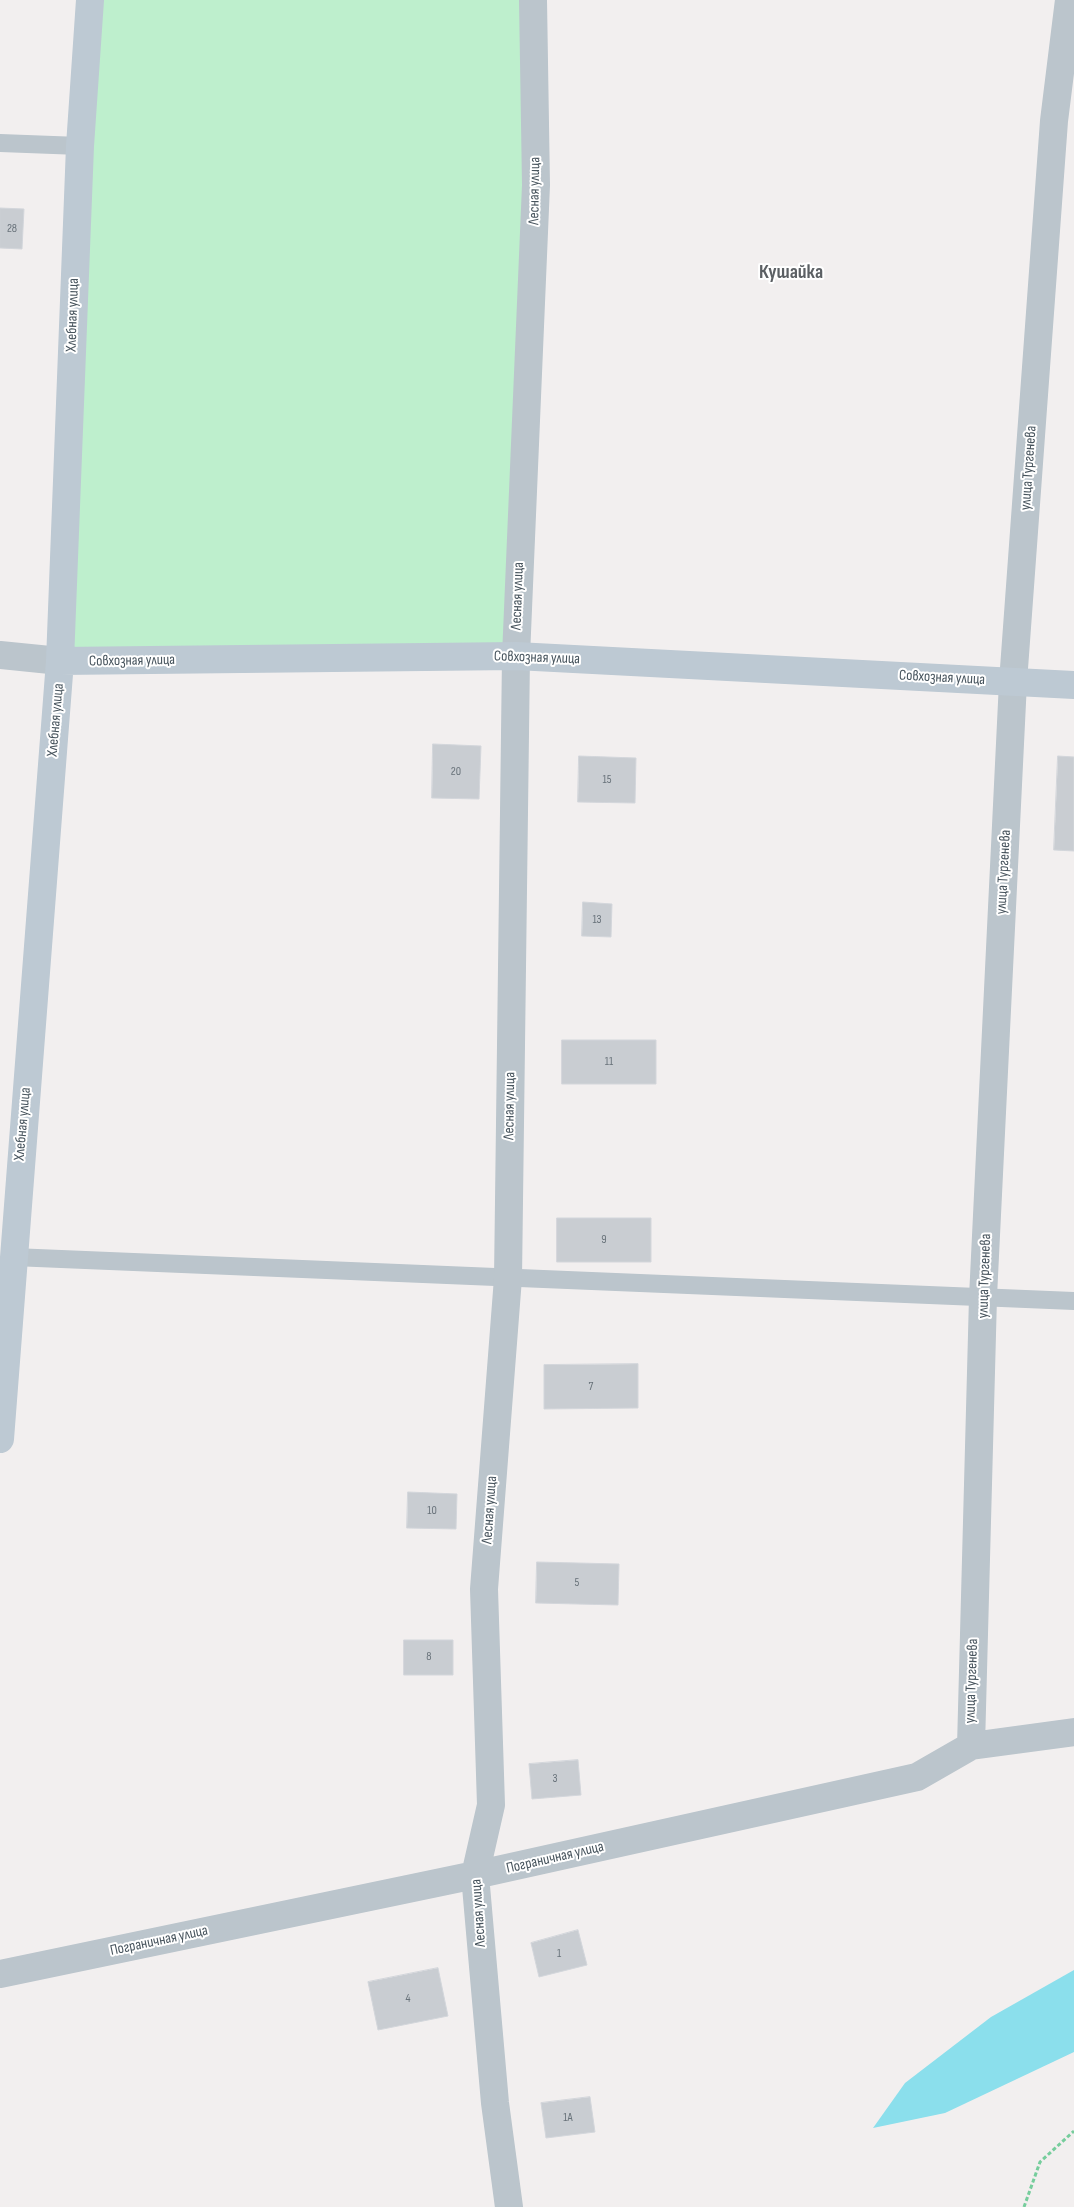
<!DOCTYPE html>
<meta charset="utf-8">
<style>
body{margin:0}
canvas{display:block;background:#f2efef}
</style>
<canvas width="1074" height="2207"></canvas>
<script>
const context = document.querySelector('canvas').getContext('2d');
context.lineJoin = 'round';
function paint(path, color) {
  context.fillStyle = color;
  context.fill(path, 'evenodd');
}
function strokePath(path, color, width, dash) {
  context.strokeStyle = color;
  context.lineWidth = width;
  context.lineCap = dash ? 'butt' : 'round';
  context.setLineDash(dash || []);
  context.stroke(path);
}
function write(font, color, halo, rows, align = 'center') {
  context.font = font + ' "Sofia Sans Condensed",sans-serif';
  context.lineWidth = 4;
  context.setLineDash([]);
  context.textBaseline = 'middle';
  context.strokeStyle = halo;
  context.fillStyle = color;
  for (const [text, x, y, turn = 0] of rows) {
    context.save();
    context.translate(x, y);
    context.rotate((+turn || 0) * Math.PI / 180);
    context.textAlign = isNaN(turn) ? turn : align;
    if (halo) context.strokeText(text, 0, 0);
    context.fillText(text, 0, 0);
    context.restore();
  }
}
paint(new Path2D(`
 M90 0H533L516 656 60 661Z`), '#beefcd');
paint(new Path2D(`
 M1074 1970V2052L945 2113 873 2128 905 2083 991 2017Z`), '#8bdfec');
const building = new Path2D(`
 M0 208 24 209 22 249 0 248Z
 M433 744 481 746 479 799 432 798Z
 M579 756 636 758 635 803 578 802Z
 M1058 756 1074 757V851L1054 850Z
 M583 902 612 904 611 937 582 936Z
 M562 1040H656V1084H562Z
 M557 1218H651V1262H557Z
 M638 1364V1408L544 1409V1365Z
 M408 1492 457 1494 456 1529 407 1528Z
 M537 1562 619 1564 618 1605 536 1603Z
 M404 1640H453V1675H404Z
 M578 1760 581 1795 532 1799 529 1764Z
 M578 1930 587 1965 539 1977 531 1943Z
 M438 1968 448 2016 378 2030 368 1982Z
 M590 2097 595 2132 546 2138 541 2103Z`);
paint(building, '#c9cdd2');
strokePath(building, '#d3d6db', 1);
strokePath(new Path2D(`
 M1024 2207 1040 2162 1074 2131`), '#76cd9c', 3, [4, 2.5]);
strokePath(new Path2D(`
 M0 143 80 146
 M13 1257 1074 1301`), '#bbc5cc', 18);
strokePath(new Path2D(`
 M0 655 60 661
 M971 1746 983 1297 1013 682 1054 121 1069 0
 M0 1974 475 1875 917 1777 971 1746 1074 1732
 M509 2207 495 2103 475 1875 491 1805 484 1589 508 1278 516 656 536 185 533 0`), '#bbc5cc', 28);
strokePath(new Path2D(`
 M60 661 516 656 1074 685
 M0 1439 60 661 80 146 90 0`), '#bdc9d3', 28);
write('12px', '#68727a', null, [
 ["28",12,229],
 ["20",456,772],
 ["15",607,780],
 ["13",597,920],
 ["11",609,1062],
 ["9",604,1240],
 ["7",591,1387],
 ["10",432,1511],
 ["5",577,1583],
 ["8",429,1657],
 ["3",555,1779],
 ["1",559,1954],
 ["4",408,1999],
 ["1А",568,2118]
]);
write('15px', '#47545d', '#fff', [
 ["Лесная улица",535,191,-89],
 ["Хлебная улица",73,315,-88],
 ["улица Тургенева",1029,468,-86],
 ["Лесная улица",518,596,-88],
 ["Совхозная улица",537,658,2],
 ["Совхозная улица",132,661,-1],
 ["Совхозная улица",942,678,3],
 ["Хлебная улица",56,720,-85],
 ["улица Тургенева",1004,872,-87],
 ["Лесная улица",510,1106,-89],
 ["Хлебная улица",23,1124,-85],
 ["улица Тургенева",985,1276,-88],
 ["Лесная улица",490,1510,-86],
 ["улица Тургенева",972,1681,-88],
 ["Пограничная улица",555,1858,-13],
 ["Лесная улица",479,1913,-94],
 ["Пограничная улица",159,1941,-12]
]);
write('bold 20px', '#5c6064', '#fff', [
 ["Кушайка",791,273]
]);
</script>
